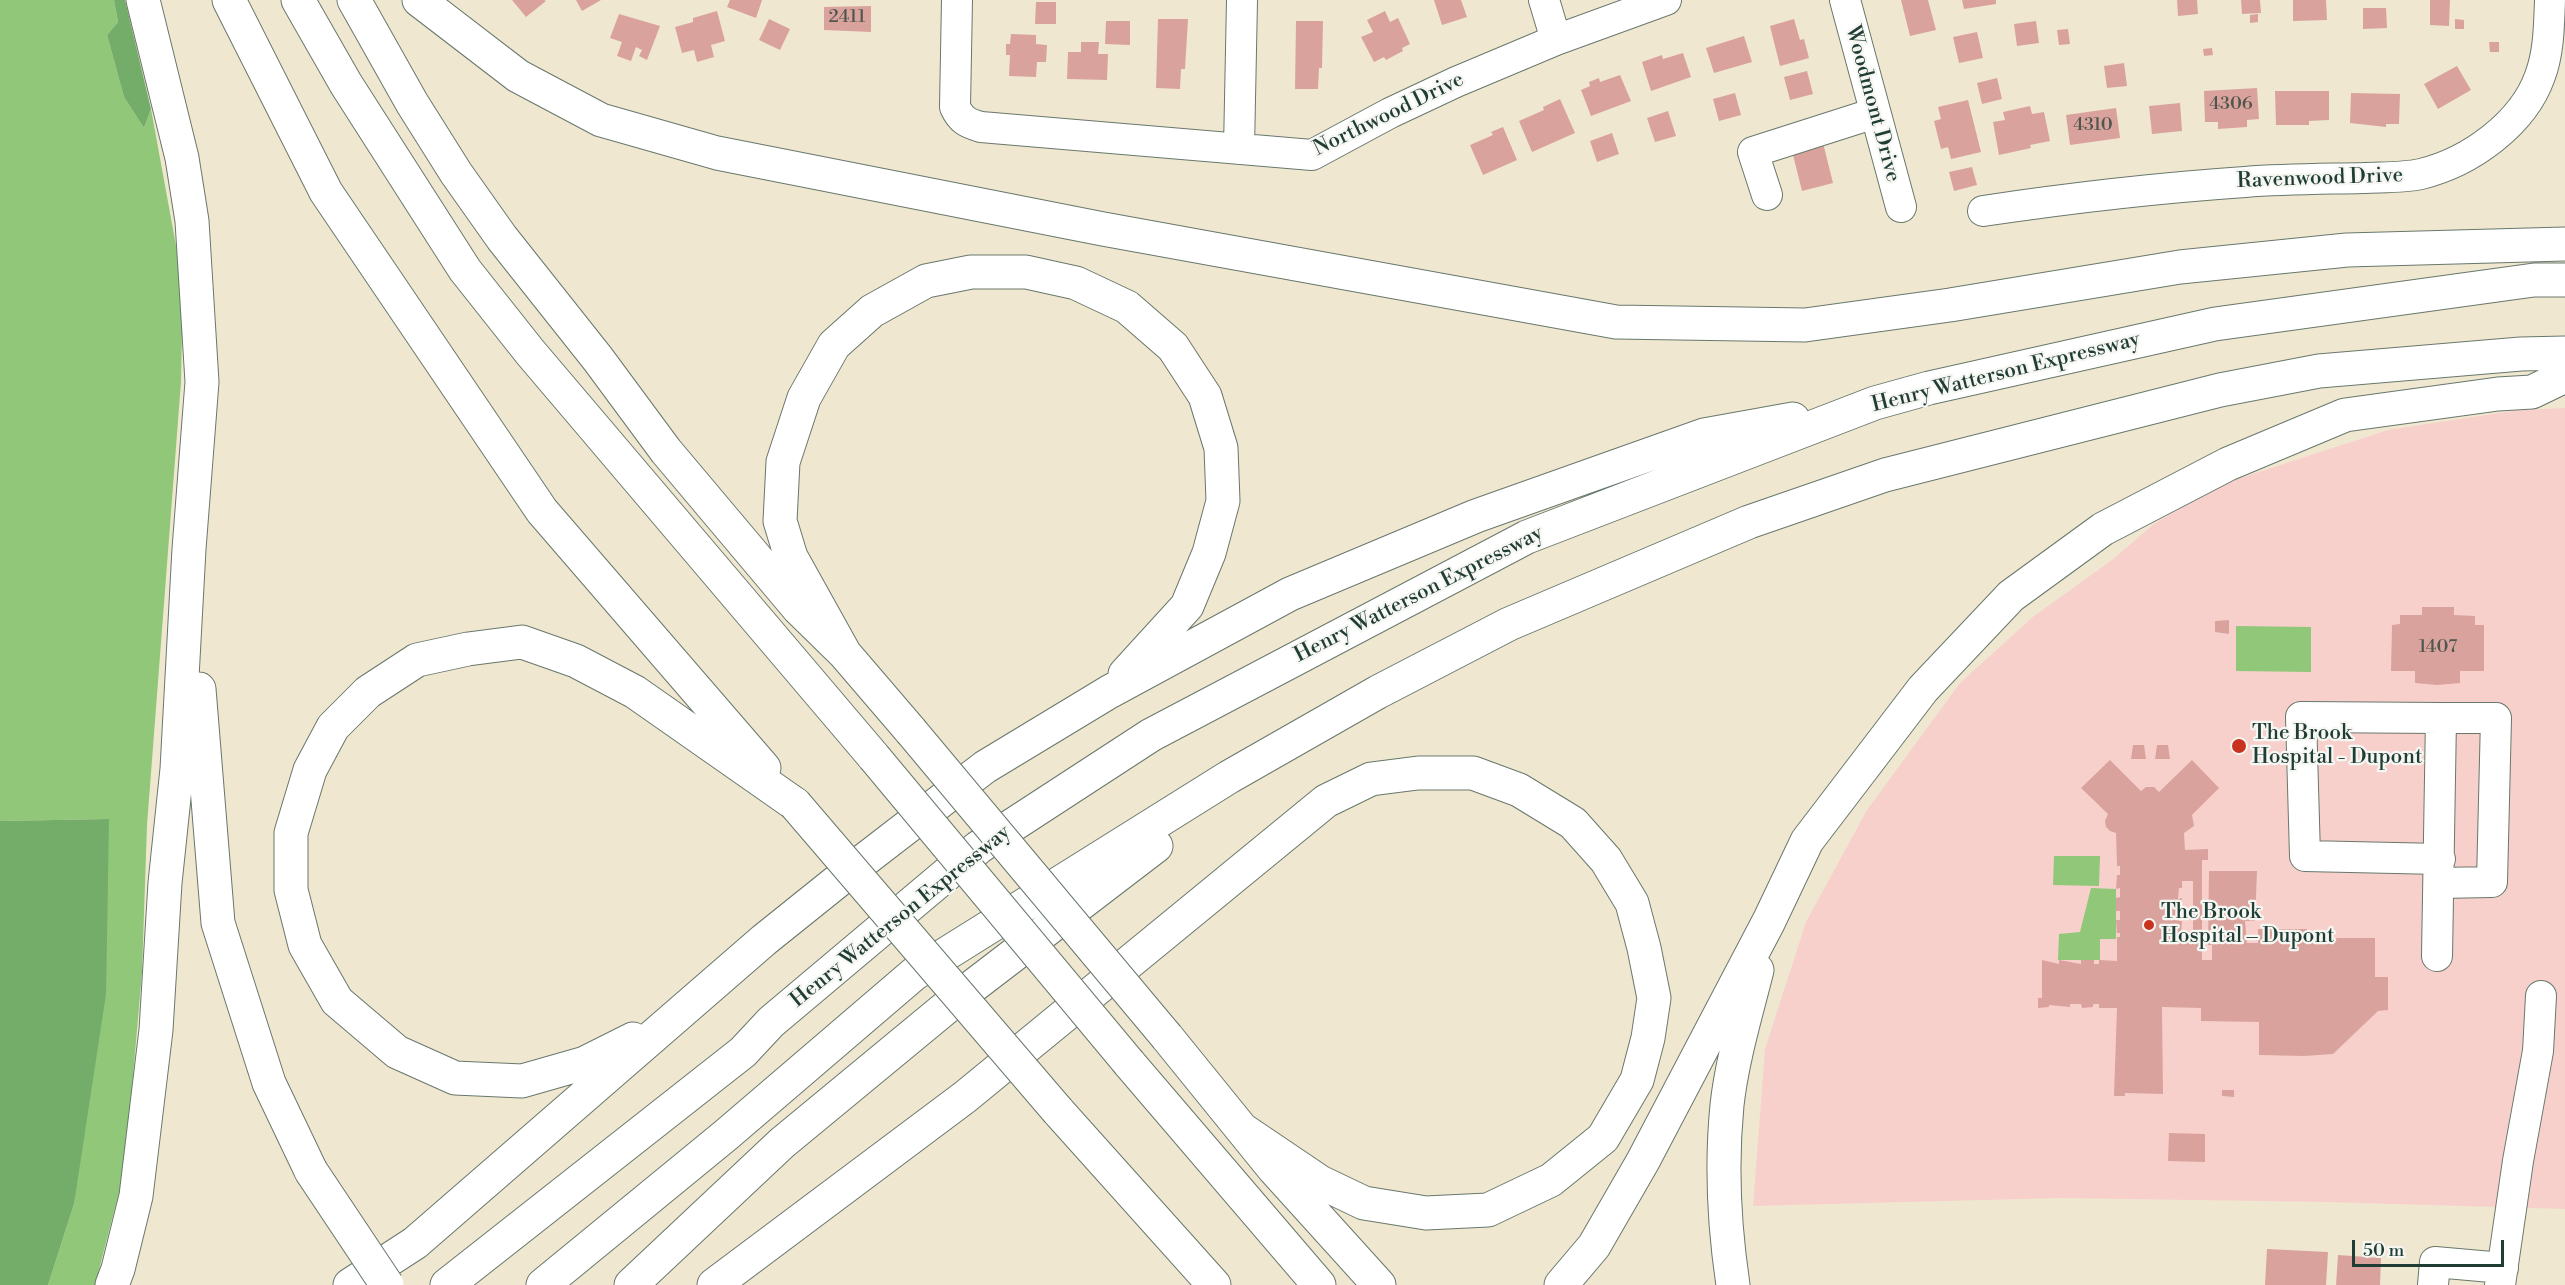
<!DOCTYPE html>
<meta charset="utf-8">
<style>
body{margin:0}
#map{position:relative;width:2565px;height:1285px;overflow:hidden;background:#f0e7d1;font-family:"Libre Bodoni",serif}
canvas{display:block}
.scale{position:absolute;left:2352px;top:1240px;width:152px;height:27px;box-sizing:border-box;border:3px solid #1f3d34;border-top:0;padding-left:8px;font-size:18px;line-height:21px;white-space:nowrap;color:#1f3d34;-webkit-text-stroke:4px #f6f6f2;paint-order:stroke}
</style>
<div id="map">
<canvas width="2565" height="1285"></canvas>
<div class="scale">50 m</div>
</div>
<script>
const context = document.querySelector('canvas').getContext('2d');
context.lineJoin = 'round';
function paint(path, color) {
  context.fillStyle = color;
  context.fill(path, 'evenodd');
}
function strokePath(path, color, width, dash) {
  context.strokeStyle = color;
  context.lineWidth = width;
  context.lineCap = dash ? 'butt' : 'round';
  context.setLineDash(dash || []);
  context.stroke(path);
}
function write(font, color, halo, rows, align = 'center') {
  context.font = font + ' "Libre Bodoni",serif';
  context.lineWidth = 4.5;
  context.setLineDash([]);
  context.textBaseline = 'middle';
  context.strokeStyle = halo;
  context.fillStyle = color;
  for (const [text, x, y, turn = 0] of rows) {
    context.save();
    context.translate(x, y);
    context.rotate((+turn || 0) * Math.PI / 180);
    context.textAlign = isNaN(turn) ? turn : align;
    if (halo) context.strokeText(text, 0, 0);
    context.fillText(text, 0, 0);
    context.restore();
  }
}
paint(new Path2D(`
 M2565 408V1209L2327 1202 2060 1198 1753 1206 1765 1049 1806 922 1867 810 1960 683 2034 616 2112 560 2154 524 2219 485 2388 430 2519 410Z`), '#f7d0cc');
paint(new Path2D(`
 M0 0H114L118 22 107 35 124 97 144 128 151 109 183 284 181 382 147 825 142 972 125 1169 95 1285H48L74 1204 108 819 0 821Z
 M2236 626 2311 627V672L2236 671Z
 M2054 856H2100L2099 886 2053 885Z
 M2091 888 2116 889V939H2100V960H2058L2059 934 2080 932Z`), '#90c779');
paint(new Path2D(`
 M114 0H125L151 109 144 128 124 97 107 35 118 22Z
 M109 819 106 994 74 1204 48 1285H0V821Z`), '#74ac69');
paint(new Path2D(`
 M512 0H544L546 1 526 17Z
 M576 0H601L582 11Z
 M730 0H762L756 18 727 7Z
 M1434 0H1461L1467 17 1442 25Z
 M1901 0H1928L1936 30 1910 36Z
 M1962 0H1996V4L1964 9Z
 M2177 0H2197L2198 14 2178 16Z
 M2241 0H2260L2261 13 2242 14Z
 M2293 0H2326L2327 20 2293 21Z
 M2430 0H2450L2449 26 2430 25Z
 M1036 2H1056V24H1035Z
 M871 6V32L824 30V7Z
 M2363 8H2386L2387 28 2363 29Z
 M717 11 725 41 711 45 714 57 697 62 694 50 682 53 675 27 693 22V18Z
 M1385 11 1390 22 1398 18 1410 44 1402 48 1403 51 1386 60 1384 57 1374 62 1361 37 1373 32 1367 20Z
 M619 14 660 26 647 60 639 56 642 50 636 47 631 61 617 56 622 42 610 38Z
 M2258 14V22L2250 23V15Z
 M769 19 790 29 780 50 759 40Z
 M1158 19H1188L1185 69H1181L1180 89 1156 88Z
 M1794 19 1800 40 1804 39 1809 58 1780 66 1770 26Z
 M2455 19 2464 20V29H2455Z
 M1106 21H1130V45L1105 44Z
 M1296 21H1323L1322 68H1319L1318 89H1295Z
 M2036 21 2039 43 2017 46 2014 24Z
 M2068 29 2070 44 2059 45 2057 30Z
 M1977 32 1983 58 1959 63 1953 37Z
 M1011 34 1036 35V44L1047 45 1046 62H1037L1036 77 1009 76 1010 55H1006V44H1010Z
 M1744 36 1752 62 1714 73 1706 48Z
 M1081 42H1099L1098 54H1108L1107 80 1067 79 1068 52H1081Z
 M2489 42H2499V52H2490Z
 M2212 48 2213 55 2204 56 2203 49Z
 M1683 53 1691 77 1651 91 1642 62 1662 55 1663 59Z
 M2124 63 2127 86 2107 88 2104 66Z
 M2457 66 2471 90 2438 109 2424 84Z
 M1807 71 1813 94 1790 100 1784 77Z
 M1620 75 1631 101 1591 116 1581 90 1590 86 1589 82 1599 78 1600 82Z
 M1997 78 2002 99 1982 104 1977 83Z
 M2257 88 2259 119 2247 120V127L2218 129V122H2205L2204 91Z
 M2275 91H2329V120L2309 121V125H2276Z
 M1735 93 1741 115 1719 121 1713 99Z
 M2351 93 2400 94 2399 124H2386V127L2350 123Z
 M1560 99 1575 133 1532 152 1519 121 1544 110 1543 107Z
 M1968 100 1981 152 1951 159 1948 147 1941 149 1934 121 1941 119 1938 107Z
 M2180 103 2182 131 2152 134 2149 106Z
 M2030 106 2032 114 2044 112 2050 141 2030 145 2031 148 1999 155 1993 122 2005 120 2003 112Z
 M2116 108 2120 138 2070 145 2066 115Z
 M1668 111 1676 136 1655 142 1647 118Z
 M1503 127 1517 160 1483 175 1470 145 1493 135 1491 132Z
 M1612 133 1619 154 1597 162 1590 141Z
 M1822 139 1833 183 1802 191 1791 147Z
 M1972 167 1977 185 1954 191 1949 172Z
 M2422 607H2454V615L2475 616V625H2484V671H2460V683L2437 685 2415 683V671H2391L2392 625 2400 624V615H2422Z
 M2229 620V634L2215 632V621Z
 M2133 745H2144L2146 759H2131Z
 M2157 745H2168L2170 759H2155Z
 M2110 760 2141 791 2146 787H2154L2159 792 2192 760 2219 788 2192 815 2194 826 2184 833 2185 850 2208 849V860H2202V960H2212V945H2208L2209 871H2257L2255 921H2245L2247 943H2258V929H2307L2306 938H2375V977H2388V1010L2378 1011 2333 1054 2304 1056 2259 1055V1022L2201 1021V1008L2162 1007 2163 1094 2125 1093V1096H2114L2117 1008H2099V1004H2093V1007L2082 1008 2081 1004H2070V1007L2049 1005V1007L2038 1008V998H2042V960L2059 964V960L2081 964V960H2094V964H2099V960L2117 961V937H2120V933H2117L2116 920H2120V911H2116V898L2120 897V888L2116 889 2117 875H2120V866H2117L2116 833 2110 831 2106 827 2105 821 2108 814 2081 788ZM2182 881H2193V938H2179V933H2181L2182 921H2179L2182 898 2178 899 2179 888H2182Z
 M2222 1090H2234V1097L2222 1096Z
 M2169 1133 2205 1134V1162L2168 1161Z
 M2267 1249 2328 1252 2326 1285H2265Z
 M2338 1255 2381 1258 2380 1285H2336Z`), '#daa29d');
const minor = new Path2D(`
 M957 0 955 107C961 120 967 123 981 127L1312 155 1390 113 1456 82 1556 40 1666 0
 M1544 0 1556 40
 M1845 0 1901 207
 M1239 149 1242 0
 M1767 195 1753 152 1875 113
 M1983 211C2070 198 2157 188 2245 182 2284 179 2323 179 2363 178 2382 177 2403 178 2421 174 2470 162 2523 124 2540 76 2549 52 2549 25 2550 0
 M2439 883 2492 882 2496 718H2441
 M2437 956 2441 718 2301 717 2305 856 2440 859
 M2433 1285 2435 1262 2503 1268
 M2500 1285 2518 1161 2538 1051 2541 996`);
const highway = new Path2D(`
 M229 0 326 192 542 511 764 768
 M298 0 346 84 465 270 530 352 874 757
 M354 0 412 103 456 173 502 238 598 359 666 451 799 609 845 654 911 731
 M419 0 518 76 601 120 717 153 1103 229 1616 322 1805 325 1950 305 2180 267 2347 250 2565 244
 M845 654 791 557 780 521 783 462 804 398 834 345 872 311 926 281 971 272H1026L1076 283 1127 307 1173 347 1205 396 1221 448 1223 501 1209 553 1187 606 1125 674
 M199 689 218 923 269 1083 311 1171
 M1167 1037 1274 1169 1379 1285
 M633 1039 585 1063 522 1081 455 1078 397 1052 337 1001 305 945 291 890V833L310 770 333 727 368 692 417 660 468 649 522 642 576 661 635 692 795 804
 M1129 1063 1319 1285
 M1058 1111 1214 1285
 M112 1285 118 1269 136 1196 156 1030 165 883 177 769 189 549 202 382 192 221 182 158 143 0
 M350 1285 415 1243 764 940 850 871 985 767 1109 692 1290 594 1476 516 1704 435 1793 419
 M447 1285 743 1052 771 1022 979 847 1151 735 1527 537 1875 403 1929 388 2215 324 2534 280H2565
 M543 1285 726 1135 914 974 1229 777 1378 692 1509 624 1749 522 1885 475 2220 390 2319 371 2521 354 2565 353
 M631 1285 782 1143 960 996 1156 846
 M714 1285 965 1097 1326 801 1371 779 1418 773H1473L1519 790 1573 823 1606 860 1632 903 1644 948 1654 998 1648 1038 1637 1080 1603 1138 1551 1180 1488 1210 1426 1213 1364 1203 1320 1182 1243 1130
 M1561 1285 1594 1246 1643 1161 1769 921 1807 841 1923 689 2011 596 2103 529 2228 464 2345 415 2498 394 2532 392 2565 376
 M1733 1285C1724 1225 1721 1166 1727 1105 1732 1060 1746 1014 1757 970`);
strokePath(minor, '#68786b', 32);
strokePath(highway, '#68786b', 35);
strokePath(minor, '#fff', 30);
strokePath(highway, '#fff', 33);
const highwayBridge = new Path2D(`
 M911 731 1167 1037
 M874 757 1129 1063
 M795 804 1058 1111
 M311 1171 387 1285`);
strokePath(highwayBridge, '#68786b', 35, []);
strokePath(highwayBridge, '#fff', 33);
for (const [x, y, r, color] of [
 [2239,746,8,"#c8321e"],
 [2149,925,6,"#c8321e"]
]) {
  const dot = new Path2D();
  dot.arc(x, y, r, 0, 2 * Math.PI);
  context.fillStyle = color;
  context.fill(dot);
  strokePath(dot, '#f6f6f2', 2);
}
write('18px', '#4e564e', null, [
 ["2411",847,18],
 ["4306",2231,105],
 ["4310",2093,126],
 ["1407",2438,648]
]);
write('21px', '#1f3d34', '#f6f6f2', [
 ["Woodmont Drive",1872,104,75],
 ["Northwood Drive",1389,115,-26],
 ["Ravenwood Drive",2320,179,-2],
 ["Henry Watterson Expressway",2006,373,-14],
 ["Henry Watterson Expressway",1419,595,-27],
 ["Henry Watterson Expressway",901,917,-39]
]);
write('21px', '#1f3d34', '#f6f6f2', [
 ["The Brook",2252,734],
 ["Hospital - Dupont",2252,758],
 ["The Brook",2161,913],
 ["Hospital – Dupont",2161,937]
], 'left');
</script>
